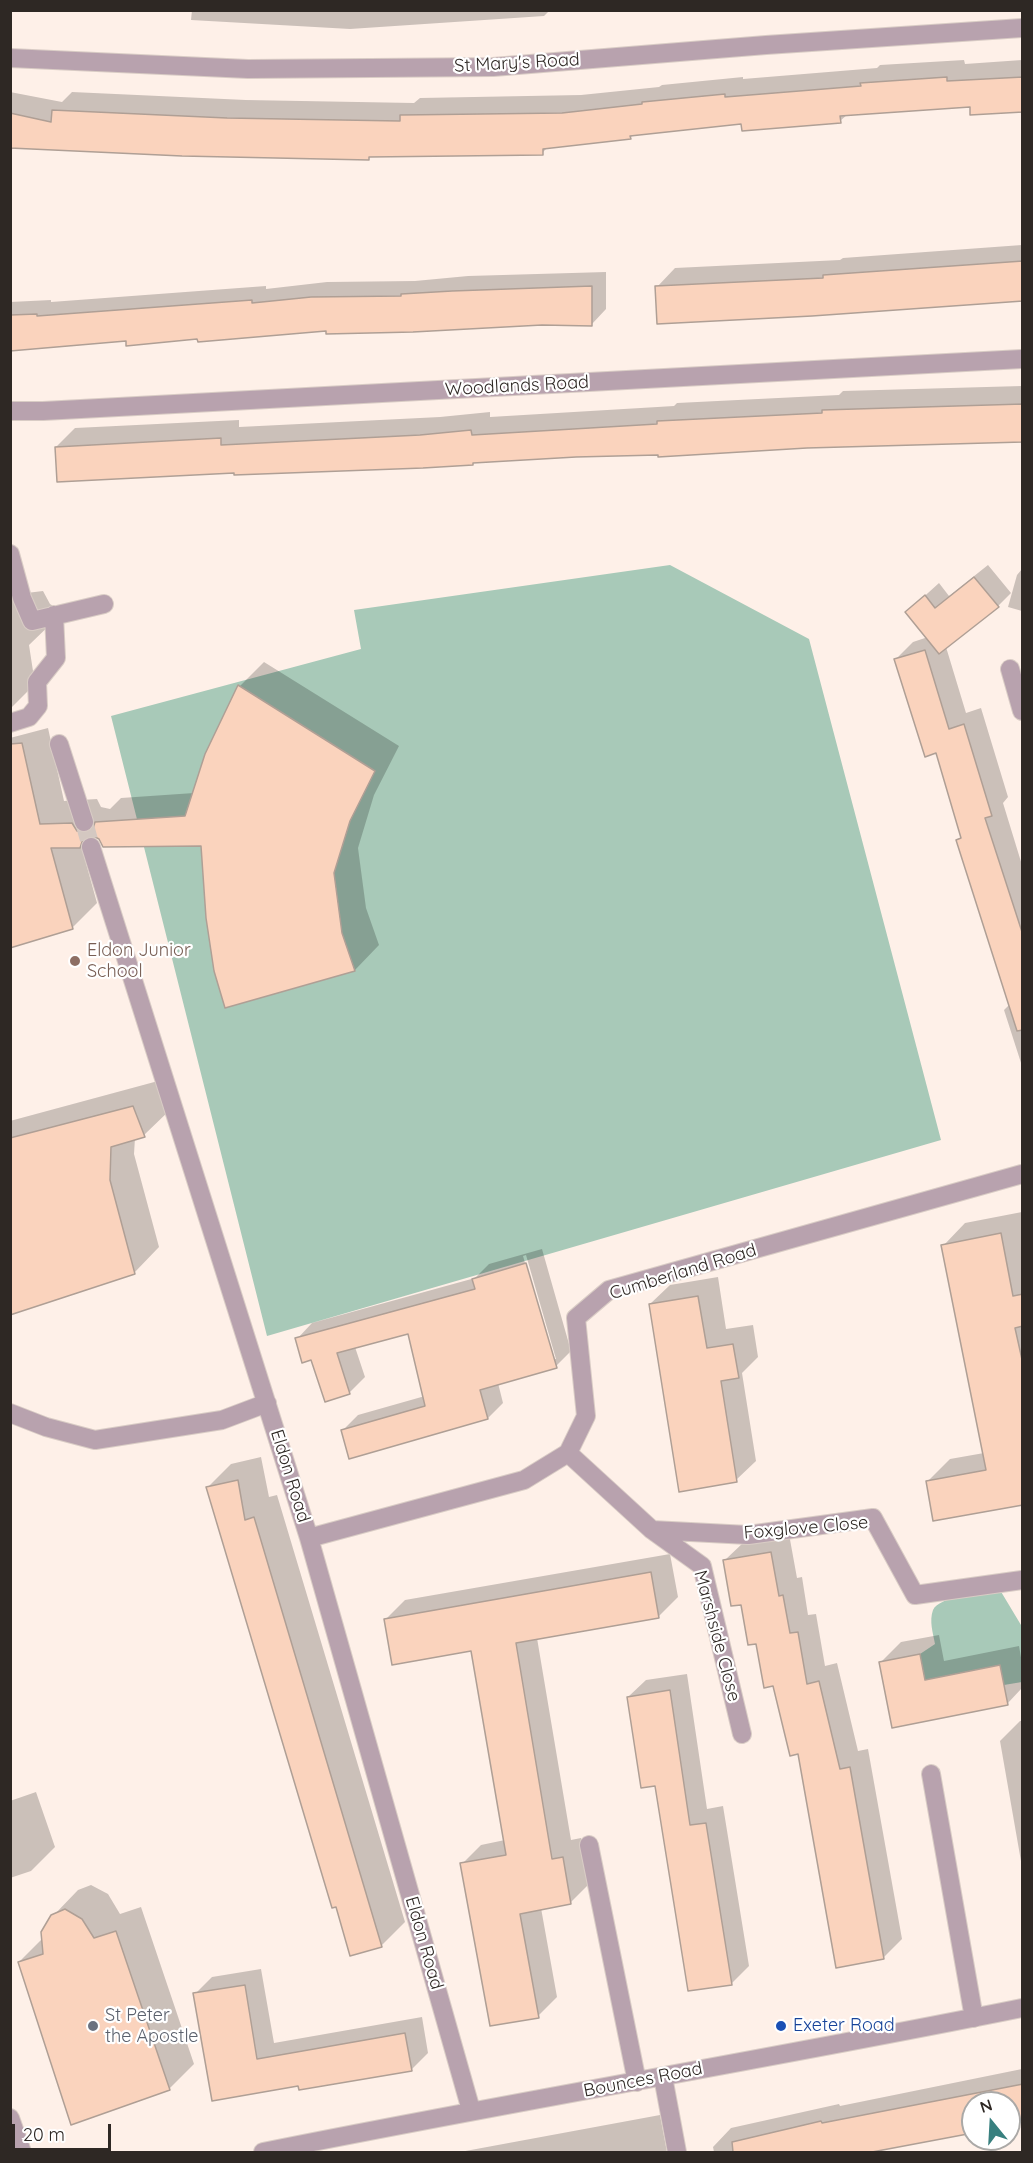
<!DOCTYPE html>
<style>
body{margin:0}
#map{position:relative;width:1033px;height:2163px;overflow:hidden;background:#fef0e8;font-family:Quicksand,sans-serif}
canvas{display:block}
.frame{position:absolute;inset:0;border:12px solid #2e2824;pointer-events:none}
.north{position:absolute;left:961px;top:2091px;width:60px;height:60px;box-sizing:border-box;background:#fff;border:2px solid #aba9a7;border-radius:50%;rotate:342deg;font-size:16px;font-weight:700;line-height:24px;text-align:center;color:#2e2824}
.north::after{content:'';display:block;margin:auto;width:21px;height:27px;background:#38807f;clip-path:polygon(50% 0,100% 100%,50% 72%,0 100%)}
.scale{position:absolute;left:12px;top:2124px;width:99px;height:27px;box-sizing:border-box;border:3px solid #2e2824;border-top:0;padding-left:8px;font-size:18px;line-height:21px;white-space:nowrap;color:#2e2824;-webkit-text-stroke:4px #fff;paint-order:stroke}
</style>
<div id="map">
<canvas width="1033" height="2163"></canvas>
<div class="frame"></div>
<div class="north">N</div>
<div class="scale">20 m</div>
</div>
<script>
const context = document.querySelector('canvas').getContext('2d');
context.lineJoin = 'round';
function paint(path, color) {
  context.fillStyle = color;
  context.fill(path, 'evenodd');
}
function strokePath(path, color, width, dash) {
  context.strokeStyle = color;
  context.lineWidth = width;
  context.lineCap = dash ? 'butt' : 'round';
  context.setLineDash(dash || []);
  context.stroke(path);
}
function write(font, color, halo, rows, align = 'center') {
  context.font = font + ' Quicksand,sans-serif';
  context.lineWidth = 4.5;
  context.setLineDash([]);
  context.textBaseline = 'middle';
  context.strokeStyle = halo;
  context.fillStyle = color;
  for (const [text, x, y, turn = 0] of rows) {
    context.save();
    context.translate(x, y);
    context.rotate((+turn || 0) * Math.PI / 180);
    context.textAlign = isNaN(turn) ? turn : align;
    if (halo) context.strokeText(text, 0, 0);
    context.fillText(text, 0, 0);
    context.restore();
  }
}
paint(new Path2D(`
 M670 565 809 639 941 1140 267 1336 111 716 361 649 354 610Z
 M1000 1590 1021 1625 1022 1682 1004 1685 1000 1665 925 1680 920 1654 935 1644C933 1633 929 1621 933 1610 939 1596 985 1592 1000 1590Z`), '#a8c9b8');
paint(new Path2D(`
 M192 10H558L549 11 544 16 350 29 191 20Z
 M964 60 965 64 1022 60V110L971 106 848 114 840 121 742 123 634 134 630 138 548 147 542 153 371 156 368 158 15 147 10 151V92L62 102 72 92 246 100 414 103 420 98 581 95 659 87 662 85 743 77V79L877 68 880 65Z
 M1022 245V300L657 287 675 268 840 260 843 258Z
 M606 272V309L592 324 542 323 327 330 199 338 127 340 10 350V302L51 300V302L266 286V289L327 282 415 281 468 276Z
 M1022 386V441L807 447 475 461 473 463 235 471 56 447 75 428 239 420V427L440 417 490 412V417L674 406 677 403 839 395 843 391Z
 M988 565 1011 593 998 606 946 647 966 713 981 708 1008 797 1003 803 1022 865V1066L1004 1010 1010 1004 958 840 962 836 937 751 896 659 913 642 928 637 907 612 939 583 949 596Z
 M1022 569V611L1008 607 1017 575Z
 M43 591 50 604 55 607 56 619 29 645 35 684 10 709V595Z
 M264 662 399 746 374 795 358 848 366 908 379 945 355 970 202 845 90 835 81 845 97 903 72 928 10 946V738L48 728 64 801 97 799 101 807 110 809 121 798 194 793 206 754 240 686Z
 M158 1081 170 1110 144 1135 135 1138 134 1154 159 1247 134 1273 10 1314V1121Z
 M1022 1212V1505L928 1481 950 1459 984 1453 943 1246 965 1223Z
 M542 1249 571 1351 556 1366 498 1383 503 1403 488 1418 343 1430 358 1415 425 1396 409 1332 355 1347 365 1377 349 1393 312 1359 297 1339 312 1323 475 1278 489 1264ZM526 1255 556 1359H553L523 1256Z
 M718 1277 726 1329 753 1325 758 1357 742 1373 756 1461 736 1480 650 1304 670 1285Z
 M261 1457 269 1497 277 1495 405 1922 381 1946 208 1487 231 1464Z
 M789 1534 797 1578 802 1577 808 1615 816 1614 825 1666 837 1663 858 1751 868 1749 902 1939 883 1958 799 1752 725 1560 744 1542Z
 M670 1554 678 1597 659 1616 537 1638 571 1840 581 1838 590 1883 571 1902 541 1908 557 1997 538 2016 462 1864 481 1845 505 1840 472 1649 386 1619 405 1600Z
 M939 1635 944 1661 1019 1646 1022 1663V1688L1007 1704 894 1726 881 1662 901 1642Z
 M687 1674 707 1809 723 1806 749 1966 732 1983 656 1784 628 1697 646 1680Z
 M1020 1721H1022V1867L1000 1741Z
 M36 1792 55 1847 31 1871 10 1878V1801Z
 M91 1885 108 1894 120 1914 141 1907 194 2064 169 2089 19 1962 43 1938 53 1916 78 1890Z
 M261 1969 274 2043 422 2017 428 2053 411 2070 299 2085 213 2099 195 1994 212 1977Z
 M1022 2069V2117L1009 2120V2103H973V2131L865 2152H714L713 2147 731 2128 839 2104 840 2106Z
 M660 2115 667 2152H460Z`), '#0003');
const building = new Path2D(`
 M947 77V81L1023 77V112L970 115V107L840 116 841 123 742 131 741 124 630 136 631 139 543 149V155L369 157V160L182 156 10 148V113L51 122 52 110 227 118 400 121V115L562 113 642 104V102L725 94V97L861 86 860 83Z
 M1023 261V301L812 316 657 324 655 286 823 278V275Z
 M592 286V326L542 325 413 332 326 334V331L198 342 197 339 126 346V341L10 351V315L37 314V316L252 300V303L311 297 401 296V294L452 291Z
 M1023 404V442L807 448 658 457V455L576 457 473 463V465L423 468 234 475V473L57 482 55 447 221 438V445L420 435 471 430 472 435 657 424V421L822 413V410Z
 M974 577 999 607 939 654 905 612 925 595 935 608Z
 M925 650 949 729 964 724 992 816 985 818 1023 935V1030L1017 1031 956 840 961 838 936 753 925 757 894 659Z
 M238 685 375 771 350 821 334 873 342 933 355 971 225 1008 214 971 206 918 201 846 103 847 99 839 93 836 83 839 80 848H51L73 929 10 948V744L22 743 40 824 72 823 77 831 87 833 93 829 95 822 185 816 205 754Z
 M133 1106 145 1137 111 1147 110 1180 135 1274 10 1315V1138Z
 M1001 1233 1013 1296 1023 1294V1326L1015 1328 1023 1364V1505L933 1521 926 1481 986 1470 941 1245Z
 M526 1263 557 1368 480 1390 488 1419 349 1459 341 1430 425 1406 408 1334 337 1353 350 1394 325 1402 311 1360 302 1363 295 1338 475 1289 472 1279Z
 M698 1296 707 1348 733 1344 739 1378 721 1381 737 1482 679 1492 649 1304Z
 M238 1480 245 1520 254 1517 382 1947 350 1956 336 1907 332 1908 206 1487Z
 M771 1552 779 1596 783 1595 790 1633 798 1632 807 1684 819 1681 840 1769 850 1767 884 1959 836 1968 798 1754 790 1756 773 1686 764 1688 756 1644 748 1645 741 1605 731 1606 723 1560Z
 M651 1572 659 1618 516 1643 552 1859 563 1857 571 1904 520 1914 539 2018 490 2026 460 1863 506 1855 471 1651 392 1665 384 1619Z
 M920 1654 925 1680 1000 1665 1008 1705 892 1728 879 1662Z
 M670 1690 690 1825 706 1823 732 1985 688 1991 655 1786 641 1788 627 1697Z
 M65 1909 82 1919 94 1938 116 1931 170 2090 71 2125 18 1962 43 1954 41 1932 51 1915Z
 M245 1985 257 2059 405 2033 412 2071 299 2090 298 2086 212 2101 193 1993Z
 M1023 2084V2119L1009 2121V2103H973V2133L872 2152H733L732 2142 821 2121 822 2123Z`);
paint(building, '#fad3bd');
strokePath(building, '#af9f95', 1.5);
strokePath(new Path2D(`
 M84 822 91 847`), '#d4c8c1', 18, [18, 9]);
const minor = new Path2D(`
 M10 58 248 69 493 67 766 45 1022 28
 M10 411H43L1022 359
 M10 554 22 598 32 621 104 604
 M1010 669 1022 711
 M10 723 29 717 38 706 37 682 56 658 54 615
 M59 744 84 822
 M91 847 309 1538 471 2110
 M10 1413 46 1427 95 1440 222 1420 267 1403
 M568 1453 652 1530 702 1566 742 1734
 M652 1530 748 1535 873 1518 915 1595 1022 1580
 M309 1538 524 1480 568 1453 586 1416 576 1318 609 1290 1022 1174
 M931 1774 974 2018
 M589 1845 637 2082
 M663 2077 677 2152
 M10 2118 22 2152
 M263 2152C515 2101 770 2059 1022 2008`);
strokePath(minor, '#d9ccc5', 20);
strokePath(minor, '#b8a2ae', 18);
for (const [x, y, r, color] of [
 [75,961,6,"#8d6e63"],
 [93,2026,6,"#6b7280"],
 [781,2026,6,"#1a4fb4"]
]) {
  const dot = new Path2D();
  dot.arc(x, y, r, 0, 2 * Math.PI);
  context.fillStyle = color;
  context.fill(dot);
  strokePath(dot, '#fff', 2);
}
write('18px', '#2e2824', '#fff', [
 ["St Mary's Road",517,63,-3],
 ["Woodlands Road",517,386,-3],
 ["Cumberland Road",683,1272,-17],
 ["Eldon Road",290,1476,73],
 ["Foxglove Close",806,1528,-5],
 ["Marshside Close",717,1636,75],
 ["Eldon Road",424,1943,74],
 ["Bounces Road",643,2080,-11]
]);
write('18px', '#785e54', '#fff', [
 ["Eldon Junior",87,951],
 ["School",87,972]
], 'left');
write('18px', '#5b616d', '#fff', [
 ["St Peter",105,2016],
 ["the Apostle",105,2037]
], 'left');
write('18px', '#164399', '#fff', [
 ["Exeter Road",793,2026]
], 'left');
</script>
